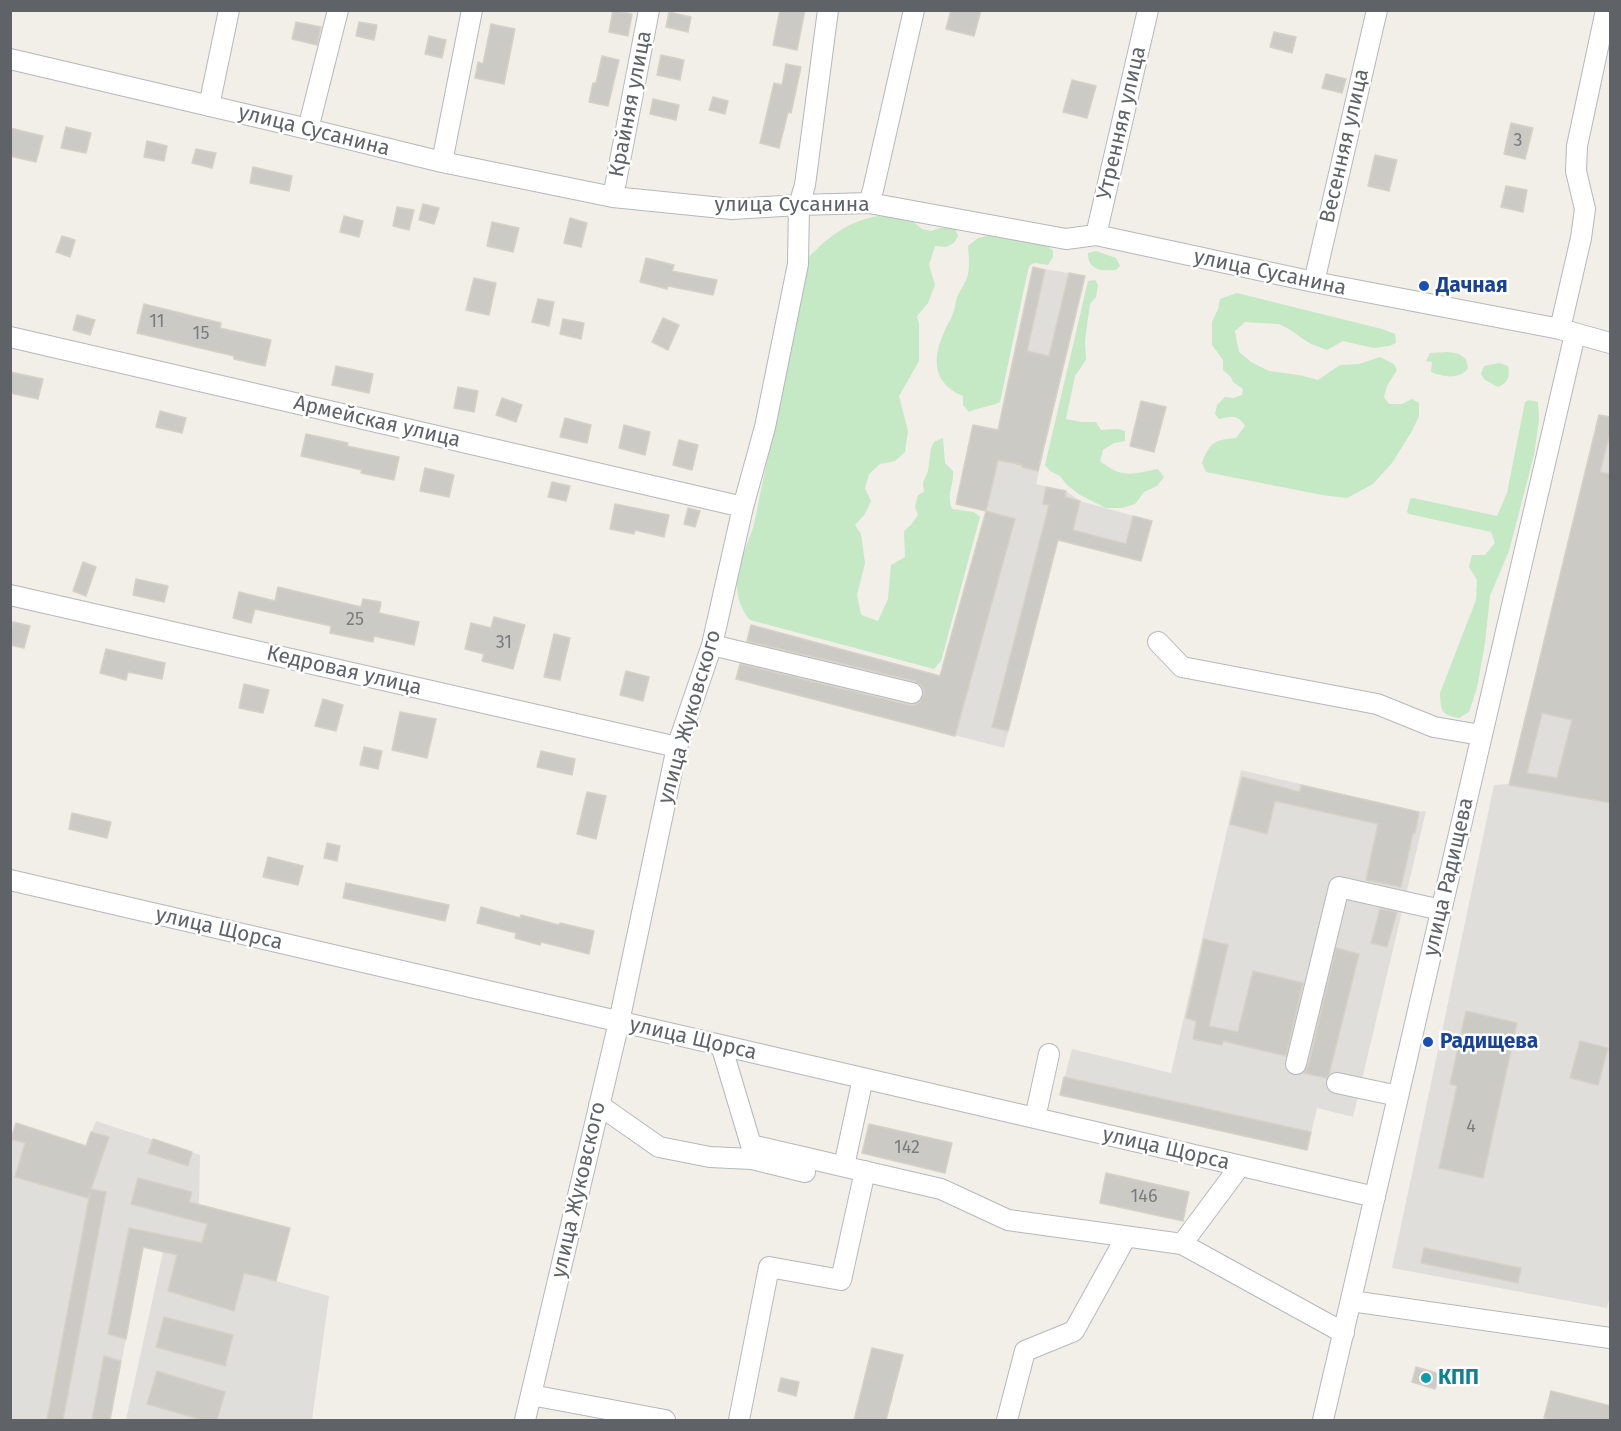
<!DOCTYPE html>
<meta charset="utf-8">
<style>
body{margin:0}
#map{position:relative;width:1621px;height:1431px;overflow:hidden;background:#f1efe8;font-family:"Fira Sans",sans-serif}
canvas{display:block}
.frame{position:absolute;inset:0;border:12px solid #5f6368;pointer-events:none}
</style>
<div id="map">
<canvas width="1621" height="1431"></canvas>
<div class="frame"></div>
</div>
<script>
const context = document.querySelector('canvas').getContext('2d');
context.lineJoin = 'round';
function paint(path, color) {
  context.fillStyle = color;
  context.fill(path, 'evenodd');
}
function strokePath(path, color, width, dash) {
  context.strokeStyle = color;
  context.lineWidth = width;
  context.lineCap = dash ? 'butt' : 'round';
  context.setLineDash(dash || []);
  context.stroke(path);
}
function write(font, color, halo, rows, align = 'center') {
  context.font = font + ' "Fira Sans",sans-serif';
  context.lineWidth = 5;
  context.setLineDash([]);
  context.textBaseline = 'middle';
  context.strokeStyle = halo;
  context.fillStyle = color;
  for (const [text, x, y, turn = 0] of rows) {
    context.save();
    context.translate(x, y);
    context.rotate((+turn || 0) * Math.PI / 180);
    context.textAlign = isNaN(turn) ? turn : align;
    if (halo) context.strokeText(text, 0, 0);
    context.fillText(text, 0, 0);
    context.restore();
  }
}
paint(new Path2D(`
 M1033 267 1085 276 1036 484 1066 491 1080 501 1152 521 1141 561 1058 540 1004 748 736 679 751 625 941 676 986 511 956 504 973 425 998 430Z
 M1599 415 1610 417V1295L1607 1308 1392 1268 1494 785 1509 784Z
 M1241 770 1419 812 1426 811 1353 1117 1317 1108 1307 1150 1060 1095 1072 1049 1171 1073Z
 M96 1121 200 1155 199 1204 290 1228 276 1281 329 1296 312 1420H126L163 1252 144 1247 110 1420H11L10 1141 16 1123 86 1146Z`), '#e0deda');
paint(new Path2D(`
 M884 215 911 220 922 229 931 231 940 228H955L958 236 954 243 946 247 935 246 929 265 935 285 928 303 917 316 919 325V361L899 396 908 431 905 452 895 461 880 464 869 474 865 488 871 501 865 514 855 525 861 534 865 563 857 595 861 615 878 621 888 599 891 565 905 557 904 531 911 525 918 515 915 506 918 495 924 492 923 483 928 471 931 448 934 442 943 438 945 463 953 471C954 487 946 492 952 509L974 512 980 517 941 661 934 669 750 620C742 611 737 598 737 586 736 562 752 539 756 515 773 430 792 344 808 258 831 234 850 220 884 215Z
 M995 234 1009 236 1049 247 1053 251V257L1048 265 1035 263 1030 265 1028 270 1000 402C990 407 979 407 969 412L963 405V396C929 382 933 354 947 326 949 321 952 318 953 313 956 307 955 301 958 295 961 289 964 285 967 278 970 268 969 257 968 246L978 238Z
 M1096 251 1116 258 1120 266 1116 270C1102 271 1088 271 1088 253Z
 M1095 280 1098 285 1096 297 1090 304 1087 325 1085 341 1086 360 1075 376 1066 419 1081 422H1096L1101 430 1118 429 1125 431V441L1114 443 1103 450 1100 461C1123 479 1131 474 1158 469L1164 477 1157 486 1144 492 1135 504 1122 508H1106L1080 495 1067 485 1060 476 1050 471 1045 465 1088 281Z
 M1237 293 1382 329 1395 334 1396 343 1389 346 1374 348 1343 341 1327 350 1309 343 1289 329 1279 324 1245 322 1235 331 1239 352 1251 362 1269 371 1299 375 1318 380 1340 365 1359 364 1380 357 1394 364 1397 370 1387 386 1384 397 1389 404H1402L1412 399 1419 403V416L1412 431 1392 463 1373 484 1347 498 1322 495 1206 472 1202 463C1210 442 1214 440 1236 438L1245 426C1238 414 1231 416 1219 419L1215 414 1217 405 1225 397 1233 398 1242 395 1243 389 1233 382 1231 377 1223 370V360L1212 345V322L1218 309 1220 299Z
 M1449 352 1459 354 1466 359 1468 368C1460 380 1443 377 1431 372L1432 362 1426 361 1430 353Z
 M1499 363 1508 366C1510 376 1508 383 1498 387L1485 380 1481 374 1484 366Z
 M1529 400 1538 402 1539 420 1534 455 1509 551 1490 596 1485 643 1477 688 1469 712 1459 718C1441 715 1441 711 1440 693L1476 600 1477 580 1469 567 1472 555H1485L1495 543 1491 532 1409 514 1407 512 1410 499 1413 498 1497 516 1507 493 1525 402Z`), '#c5e8c5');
const building = new Path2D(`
 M613 10 632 14 628 36 609 32Z
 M780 10H805L797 50 773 45Z
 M951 10H981L974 36 946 29Z
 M669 12 691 17 688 32 666 27Z
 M296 22 321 27 317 45 292 39Z
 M359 22 377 25 374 40 356 36Z
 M491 24 515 29 504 84 475 78 478 62 483 64Z
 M1274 32 1296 37 1292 53 1270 47Z
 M429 36 446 40 442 58 425 54Z
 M661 55 684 60 680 80 657 75Z
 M602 56 619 60 608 106 589 102 593 83H596Z
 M786 64 801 67 791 113 788 112 779 148 760 143 774 83 782 85Z
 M1326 74 1346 79 1342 93 1322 88Z
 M1072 80 1096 86 1087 118 1063 112Z
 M713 97 728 101 725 114 709 110Z
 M653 99 679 105 676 120 650 114Z
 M1511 123 1533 128 1525 159 1504 154Z
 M66 127 91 133 86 153 61 148Z
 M10 128 43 136 36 162 10 156Z
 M147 141 167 146 164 161 144 157Z
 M196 149 216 153 212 168 192 163Z
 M1375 155 1397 160 1389 191 1368 186Z
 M253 167 292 176 289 191 250 183Z
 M1506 186 1527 190 1523 212 1501 207Z
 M423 204 439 208 434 224 419 220Z
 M397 207 414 210 409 230 393 226Z
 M344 216 363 221 359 237 340 232Z
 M570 218 587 223 581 247 564 243Z
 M492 222 519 228 513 252 487 246Z
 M62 236 75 240 70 257 56 252Z
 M646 258 674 265 672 271 717 280 713 295 668 286 667 289 640 282Z
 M1033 267 1045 270 1027 351 1049 356 1069 273 1085 276 1038 471 1022 467V465L998 460 986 511 956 504 973 425 998 430Z
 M474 278 496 283 489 315 466 310Z
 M538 299 554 302 549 326 532 322Z
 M144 304 221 323 220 328 271 340 265 366 234 359V356L137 333Z
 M77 315 95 320 90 335 73 330Z
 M663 318 679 325 668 350 652 342Z
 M563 319 584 323 581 339 560 334Z
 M336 366 373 374 369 393 332 385Z
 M10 372 43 379 38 399 10 393Z
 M458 387 478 391 474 412 454 408Z
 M502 398 522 405 516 422 496 415Z
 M1141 401 1166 407 1154 452 1130 446Z
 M160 411 186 418 182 433 156 427Z
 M1599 415 1611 417V429L1600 472 1611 474V803L1509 785ZM1542 713 1572 720 1557 778 1527 773Z
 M565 418 591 425 587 443 560 437Z
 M624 425 650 432 645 455 619 448Z
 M306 434 348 443 347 446 399 457 394 480 361 473 362 470 301 456Z
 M679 440 698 445 692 470 673 465Z
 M425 468 454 475 449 497 420 491Z
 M552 482 570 486 566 501 548 497Z
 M1046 487 1066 491 1065 497 1080 501 1073 530 1126 544 1133 516 1152 521 1141 561 1058 540 1008 731 992 727 1049 505 1043 504Z
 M615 504 669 515 664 537 635 530 634 534 610 529Z
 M688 508 700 511 695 527 684 524Z
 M986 511 1015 519 955 736 736 679 740 664 909 705H915L920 702 923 696 924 690 921 685 915 681 747 641 751 625 940 676Z
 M83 562 96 567 86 596 73 591Z
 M136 579 168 586 164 602 133 595Z
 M278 587 361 607 363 599 381 602 379 613 419 622 414 645 374 636 373 642 330 633 331 626 255 609 251 623 233 618 239 592 275 601Z
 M494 617 525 625 513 669 482 661 484 654 465 649 471 623 491 628Z
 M13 622 30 626 24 648 10 645V634Z
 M554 634 570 638 560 680 544 677Z
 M106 649 165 663 162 679 128 672 126 680 100 673Z
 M626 671 649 677 643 701 620 695Z
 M244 684 269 690 263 713 239 708Z
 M323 699 343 705 336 731 315 726Z
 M400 712 436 719 427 758 392 750Z
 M364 747 382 751 378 769 360 765Z
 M541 751 575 759 572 775 537 767Z
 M1242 777 1300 792 1301 785 1419 812 1415 833H1413L1401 887 1366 880 1378 824 1275 801 1267 834 1230 824Z
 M587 792 606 796 596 839 577 834Z
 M72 813 111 822 107 838 69 829Z
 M327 843 340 846 337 861 324 858Z
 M268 857 303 866 298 885 263 877Z
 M346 883 449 905 445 921 343 898Z
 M481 907 520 918 521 915 559 925 560 923 594 931 589 954 541 942 540 945 515 938 516 933 477 923Z
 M1380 909 1397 912 1387 947 1371 943Z
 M1204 939 1228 945 1209 1026 1238 1032 1253 971 1303 983 1286 1056 1223 1041 1222 1045 1193 1039 1196 1021 1186 1018Z
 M1336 948 1359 954 1329 1074 1326 1078 1304 1073 1308 1067Z
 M1466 1011 1517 1023 1483 1178 1439 1168 1457 1086 1450 1084Z
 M1580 1041 1608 1048 1598 1085 1570 1078Z
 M1064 1077 1311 1132 1307 1150 1060 1095Z
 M16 1123 86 1146 91 1132 109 1137 91 1189 106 1192 63 1420H47L90 1193 88 1198 15 1177 25 1143 11 1139Z
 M869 1124 952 1143 945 1173 862 1153Z
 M153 1139 192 1152 188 1166 148 1153Z
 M1106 1173 1189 1192 1183 1221 1100 1203Z
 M138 1178 192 1192 189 1202 290 1228 276 1281 244 1273 234 1311 168 1291 177 1255 143 1247 126 1339 108 1334 129 1228 202 1243 207 1224 131 1204Z
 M1424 1248 1521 1268 1518 1283 1421 1263Z
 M164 1317 233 1335 225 1366 156 1347Z
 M872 1348 903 1355 886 1420H854Z
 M104 1356 121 1361 110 1420H92Z
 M1416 1367 1440 1374 1435 1389 1412 1382Z
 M157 1371 225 1392 217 1420H202L147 1404Z
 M781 1378 799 1382 796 1396 778 1391Z
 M1551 1391 1611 1406V1420H1556L1544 1418Z`);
paint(building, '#cccac5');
strokePath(building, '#d6d1c6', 1.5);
const minor = new Path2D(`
 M10 59 308 129 442 162 613 197 732 209 799 205 869 203 1066 239 1096 235 1314 282 1560 329 1610 343
 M209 106 229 10
 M308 129 338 10
 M442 162 472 10
 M613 197 649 10
 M869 203 873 190 914 10
 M1096 235 1148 10
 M1314 282 1377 10
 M1560 329 1581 238 1585 209 1576 171 1577 146 1606 10
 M10 337 743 507
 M10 595 677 747
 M1158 642 1182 667 1377 704 1434 727 1481 735
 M712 645 912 693
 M10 880 1375 1197
 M721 1045 751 1145 941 1189 1008 1220 1182 1244 1344 1333
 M1296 1064 1339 887 1441 910
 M1337 1083 1398 1096
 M599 1105 659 1147 710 1157 752 1159 764 1148
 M1035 1118 1049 1054
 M752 1159 805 1172
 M844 1166 863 1078
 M1182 1244 1240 1166
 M1351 1301 1610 1338
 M531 1395 665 1420
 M525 1420 619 1022 677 747 712 645 743 507 765 427 798 264 799 205 805 185 828 10
 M739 1420 769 1267 841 1280 865 1171
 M1007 1420 1025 1351 1074 1331 1126 1237
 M1323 1420 1575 334`);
strokePath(minor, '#b5b8bc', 22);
strokePath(minor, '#fff', 20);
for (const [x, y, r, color] of [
 [1424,286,6,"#1a4fb4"],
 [1428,1042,6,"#1a4fb4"],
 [1426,1378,6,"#0f9aa8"]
]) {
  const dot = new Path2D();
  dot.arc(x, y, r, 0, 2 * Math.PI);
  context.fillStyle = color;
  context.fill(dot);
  strokePath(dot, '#fff', 2);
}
write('18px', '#7a7d7f', null, [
 ["3",1518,141],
 ["11",157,322],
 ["15",201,334],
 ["25",355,620],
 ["31",504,643],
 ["4",1471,1127],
 ["142",907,1148],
 ["146",1144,1197]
]);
write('21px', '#5f6368', '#fff', [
 ["Крайняя улица",631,104,-79],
 ["Утренняя улица",1122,123,-77],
 ["улица Сусанина",314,131,14],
 ["Весенняя улица",1345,146,-77],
 ["улица Сусанина",792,205],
 ["улица Сусанина",1270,273,12],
 ["Армейская улица",377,422,13],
 ["Кедровая улица",344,671,13],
 ["улица Жуковского",690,717,-74],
 ["улица Радищева",1449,877,-77],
 ["улица Щорса",219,929,13],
 ["улица Щорса",693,1039,13],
 ["улица Щорса",1166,1149,13],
 ["улица Жуковского",579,1190,-77]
]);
write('bold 21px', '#164399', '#fff', [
 ["Дачная",1436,286],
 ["Радищева",1440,1042]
], 'left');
write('bold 21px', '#0d838f', '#fff', [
 ["КПП",1438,1378]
], 'left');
</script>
